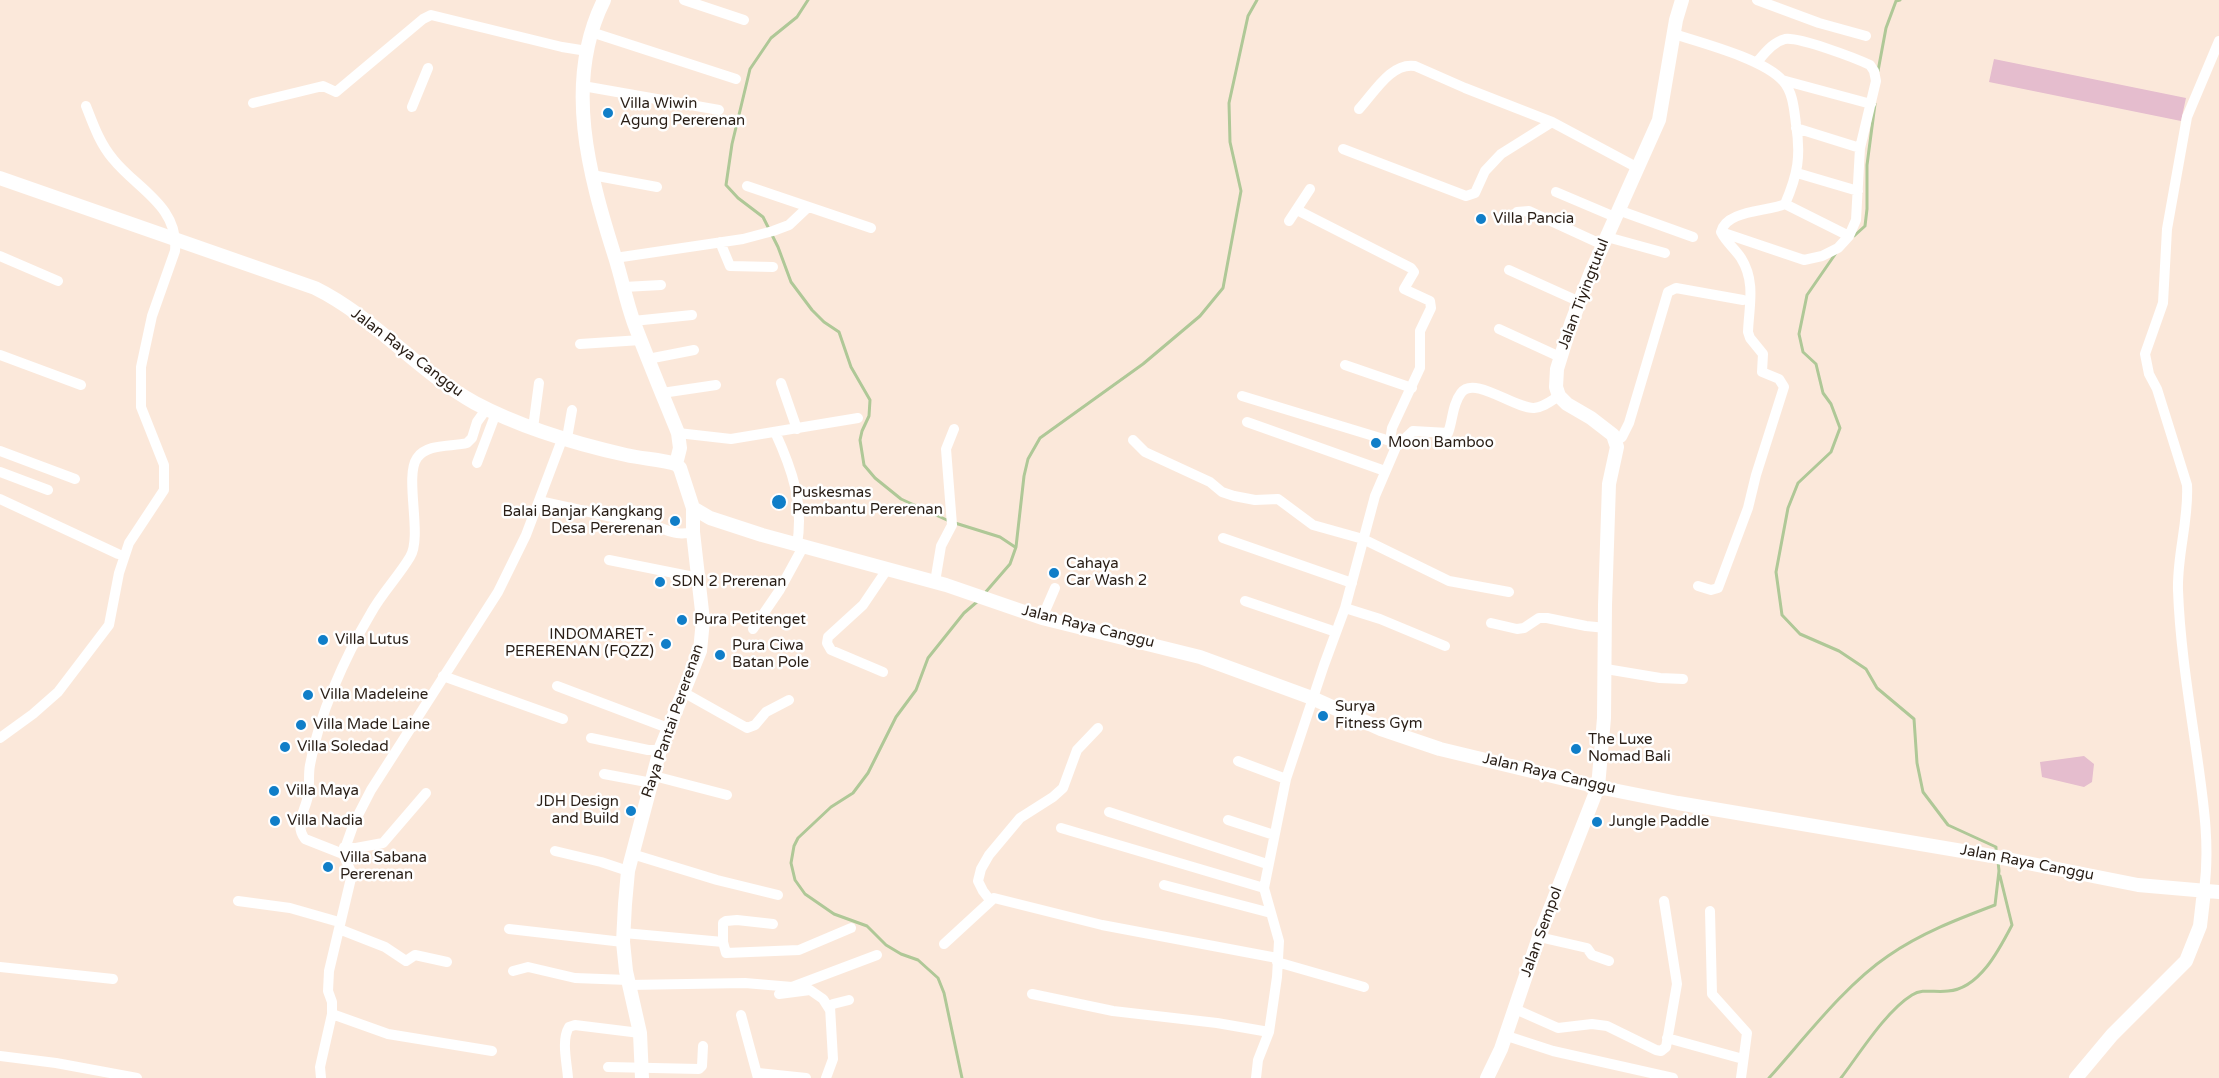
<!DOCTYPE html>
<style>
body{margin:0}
canvas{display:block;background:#fbe8da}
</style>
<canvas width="2219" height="1078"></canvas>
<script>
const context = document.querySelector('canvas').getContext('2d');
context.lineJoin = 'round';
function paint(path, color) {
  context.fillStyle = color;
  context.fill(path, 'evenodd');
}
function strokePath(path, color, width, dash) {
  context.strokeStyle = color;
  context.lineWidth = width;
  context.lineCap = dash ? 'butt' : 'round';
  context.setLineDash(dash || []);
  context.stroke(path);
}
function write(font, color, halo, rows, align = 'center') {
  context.font = font + ' "Varela Round",sans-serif';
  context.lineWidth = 5;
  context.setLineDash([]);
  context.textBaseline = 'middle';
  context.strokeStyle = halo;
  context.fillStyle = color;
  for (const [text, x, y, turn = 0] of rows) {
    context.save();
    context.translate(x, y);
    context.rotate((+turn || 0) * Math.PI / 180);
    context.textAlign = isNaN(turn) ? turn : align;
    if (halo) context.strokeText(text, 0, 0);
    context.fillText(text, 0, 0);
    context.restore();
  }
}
paint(new Path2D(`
 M1994 59 2186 98 2181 121 1989 82Z
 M2084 756 2094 764 2092 782 2084 787 2042 777 2040 762Z`), '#e5bdce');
strokePath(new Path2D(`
 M808 0 797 17 771 38 750 69 732 144 726 185 738 198 763 217 778 247 791 282 812 310 824 322 839 332 851 367 870 400 869 416 862 431 860 440 864 465 875 478 901 499 949 521
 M1878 71 1886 28 1896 1 1900 0
 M1854 236 1865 226 1867 209V165L1875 104
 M1836 253 1807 295 1799 334 1803 352 1816 364 1823 393 1831 404 1840 428 1831 452 1798 483 1788 508 1776 572 1782 615 1800 634 1839 651 1866 669 1877 688 1914 719 1917 763 1923 792 1948 825 1996 847V851
 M955 523 1000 537 1015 547
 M984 594 1010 564 1016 547 1024 476 1028 459 1040 438 1143 364 1200 316 1223 288 1241 191 1230 142 1229 103 1248 16 1257 0
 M962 1078 944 993 938 978 918 960 901 954 886 945 867 926 834 914 805 894 795 880 791 863 794 846 798 838 831 807 853 793 868 773 896 717 916 690 928 658 964 613 978 601
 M1769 1078C1804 1039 1845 985 1888 956 1921 933 1958 919 1995 905L1999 871 1998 861
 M1841 1078C1860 1053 1886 1011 1912 995 1923 988 1935 993 1948 991 1979 989 1999 950 2012 925L2000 876`), '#afc897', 3);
strokePath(new Path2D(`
 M684 0 744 20
 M1757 0 1819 23 1866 36
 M591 32 736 79
 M1674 34C1702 43 1764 59 1783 81 1793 92 1794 109 1796 124 1801 156 1798 174 1785 204 1767 212 1726 210 1721 232 1726 242 1735 249 1741 258 1756 282 1749 306 1748 332L1750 338 1763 354 1762 372 1779 379 1784 387 1756 475 1748 508 1718 588 1711 590 1698 586
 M1782 80 1871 104
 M583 86 719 110
 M253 103 323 86 336 92 423 19 431 15 562 47 587 51
 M412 107 428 68
 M1359 109C1374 93 1391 62 1415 66L1465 88 1552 122 1638 168
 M1796 128 1860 148
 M1343 149 1466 196 1475 193 1485 171 1501 154 1552 122
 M1797 173 1858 191
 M592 175 657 187
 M747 186 871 228
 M1556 192 1615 217
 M1785 204 1849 236
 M1297 210 1411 268 1414 272 1404 289 1430 301 1431 308 1420 331V368L1392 428 1390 441 1396 447
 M1618 210 1693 237
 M1517 212 1529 211 1603 245
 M1289 221 1310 189
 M1721 232 1804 260 1822 256 1838 248 1849 236 1856 220 1860 148 1876 81 1874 71 1870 65C1855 58 1800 37 1785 39 1773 42 1765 53 1757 62
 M1607 237 1665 253
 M720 242 730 266 773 267
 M0 256 58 281
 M615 258 743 239 773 231 789 225 807 208
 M1509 270 1580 302
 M624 287 661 285
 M633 321 692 315
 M1499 329 1560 357
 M580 344 641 340
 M0 355 81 385
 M648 359 694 350
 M1345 365 1412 388
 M781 383 797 429
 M662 393 716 385
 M1242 396 1390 441
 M1247 422 1385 471
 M533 428 539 383
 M775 432C792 469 804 503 797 545
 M678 433 731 439 858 418
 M567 438 572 410
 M1133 440 1145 452 1210 482 1222 492 1234 496 1255 500 1278 499 1313 525 1363 539 1449 581 1509 592
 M1616 441 1622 437 1629 423 1668 292 1676 288 1743 300
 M0 451 75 479
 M477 463 496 413
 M0 472 48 490
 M0 499 118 554
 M539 501C576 509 612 517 649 525 667 528 673 537 693 532
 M1223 538 1352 583
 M609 560 699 578
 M935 582 941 546 952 525 946 449 954 429
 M1245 601 1336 632
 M1345 608 1380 619 1445 646
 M1042 618 1055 588
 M1491 623 1517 629 1524 628 1539 618H1547L1586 626 1606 628
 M753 629 779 591 803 547
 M1606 669 1660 678 1683 679
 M883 672 831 650 827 643 828 637 863 605 886 571
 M443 676 563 719
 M557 686 668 728
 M683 692 747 728 755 725 766 712 789 700
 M0 738 33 714 58 692 109 625 119 573 129 543 164 490V465L141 407V367L152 316 175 251C179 206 137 189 113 159 100 144 93 124 86 106
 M591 738 648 750H660
 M1238 761 1286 779
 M604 774 652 783
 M654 776 727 795
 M1109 812 1267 864
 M1228 820 1274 835
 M1061 828 1264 888
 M344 847 356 848 383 843 426 793
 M555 851 601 862 628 871
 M343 854 305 839C294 825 305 811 308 796 310 786 308 775 310 765 319 714 345 657 371 613 382 593 398 577 410 557 423 536 404 477 417 458 427 443 452 447 467 443L472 438 477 422 487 408
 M632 854 717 880 778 895
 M1164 885 1271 913
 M2204 891C2210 848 2204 806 2198 763 2190 706 2180 647 2178 590 2177 554 2189 520 2187 485L2157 389 2149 374 2145 354 2163 303 2167 229 2187 117 2219 41
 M990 900 983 891 978 881 981 869 989 855 1020 818 1053 797 1063 788 1077 750 1098 728
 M238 901 290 908 339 922
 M1710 911 1712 994 1747 1033 1741 1078
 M339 929 385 947 406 961 415 955 447 962
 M509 929 623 942
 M624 933 723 942V923L726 921 737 920 773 924
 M1539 937 1587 948 1592 955 1609 961
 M723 942 726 953 799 950 851 928
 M944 944 994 898 1102 925 1277 958
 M1277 962 1364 987
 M0 967 113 979
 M513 971 528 967 575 978 628 980
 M629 985 745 983 792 987 877 955
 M779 994 810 990 823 999 830 1010
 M1032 994 1113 1011 1217 1023 1269 1032
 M1515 1009 1558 1028 1592 1024 1607 1026 1656 1050 1661 1051 1666 1047 1677 984 1664 901
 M332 1014 388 1034 492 1051
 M741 1015 758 1078
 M1507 1036 1553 1051 1673 1078
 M1667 1038 1743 1059
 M0 1056 56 1063 137 1078
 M608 1067 699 1069 702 1066 703 1046
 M758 1073 806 1078
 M321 1078 320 1067 332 1014V1002L328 991 329 971 352 874 343 854 354 823 371 790 498 592 526 535 563 437
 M568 1078C567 1063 561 1040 569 1027L575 1025 640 1033
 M826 1078 833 1059 830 1007 833 1004 849 1000
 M1256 1078 1258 1060 1269 1032 1277 977 1279 941 1264 888 1286 779 1324 665 1345 608 1375 496 1396 447 1413 431 1448 433C1453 420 1452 405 1461 393 1474 375 1515 409 1534 408 1544 407 1551 401 1559 396`), '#fff', 10);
strokePath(new Path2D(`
 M604 0C563 82 589 175 615 257 622 279 626 301 634 323 648 360 663 396 678 433L680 448 676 464
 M0 178 315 288C374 317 417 371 475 403 520 427 577 444 626 455 643 459 660 459 676 464L680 468 693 508 710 518 762 535 946 585 1042 618 1200 657 1312 698 1381 729 1440 749 1598 787 1678 803 1992 856 2138 885 2219 892
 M642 1078 640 1033 626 971 623 942 625 904 628 871 660 750 700 651 703 620 693 532V508
 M1487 1078 1501 1049 1539 937 1598 787 1604 718 1605 605 1609 484 1617 447 1613 435 1591 418 1567 404 1559 396 1556 387 1557 369 1571 324 1591 272 1659 120 1676 20 1682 0
 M2076 1078 2112 1035 2186 961 2200 926 2204 891`), '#fff', 14);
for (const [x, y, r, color] of [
 [608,113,6,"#107ec8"],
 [1481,219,6,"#107ec8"],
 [1376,443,6,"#107ec8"],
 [779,502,8,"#107ec8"],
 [675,521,6,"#107ec8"],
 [1054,573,6,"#107ec8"],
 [660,582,6,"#107ec8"],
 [682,620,6,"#107ec8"],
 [323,640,6,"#107ec8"],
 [666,644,6,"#107ec8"],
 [720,655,6,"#107ec8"],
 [308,695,6,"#107ec8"],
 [1323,716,6,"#107ec8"],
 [301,725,6,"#107ec8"],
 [285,747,6,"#107ec8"],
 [1576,749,6,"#107ec8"],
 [274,791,6,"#107ec8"],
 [631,811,6,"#107ec8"],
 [275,821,6,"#107ec8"],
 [1597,822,6,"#107ec8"],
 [328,867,6,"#107ec8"]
]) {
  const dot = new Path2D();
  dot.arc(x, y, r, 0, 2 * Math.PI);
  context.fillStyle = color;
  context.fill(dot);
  strokePath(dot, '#fff', 2);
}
write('15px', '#291e16', '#fff', [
 ["Villa Wiwin",620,104],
 ["Agung Pererenan",620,121],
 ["Villa Pancia",1493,219],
 ["Moon Bamboo",1388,443],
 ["Puskesmas",792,493],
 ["Pembantu Pererenan",792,510],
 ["Balai Banjar Kangkang",663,512,"right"],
 ["Desa Pererenan",663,529,"right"],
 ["Cahaya",1066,564],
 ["Car Wash 2",1066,581],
 ["SDN 2 Prerenan",672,582],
 ["Pura Petitenget",694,620],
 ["INDOMARET -",654,635,"right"],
 ["PERERENAN (FQZZ)",654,652,"right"],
 ["Villa Lutus",335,640],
 ["Pura Ciwa",732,646],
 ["Batan Pole",732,663],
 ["Villa Madeleine",320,695],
 ["Surya",1335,707],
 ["Fitness Gym",1335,724],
 ["Villa Made Laine",313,725],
 ["The Luxe",1588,740],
 ["Nomad Bali",1588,757],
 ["Villa Soledad",297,747],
 ["Villa Maya",286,791],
 ["JDH Design",619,802,"right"],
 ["and Build",619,819,"right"],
 ["Villa Nadia",287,821],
 ["Jungle Paddle",1609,822],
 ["Villa Sabana",340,858],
 ["Pererenan",340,875]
], 'left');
write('15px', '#291e16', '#fff', [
 ["Jalan Tiyingtutul",1584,294,-69],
 ["Jalan Raya Canggu",407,353,37],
 ["Jalan Raya Canggu",1088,627,14],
 ["Raya Pantai Pererenan",673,721,-71],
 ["Jalan Raya Canggu",1549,774,13],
 ["Jalan Raya Canggu",2027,863,11],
 ["Jalan Sempol",1542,932,-70]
]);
</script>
